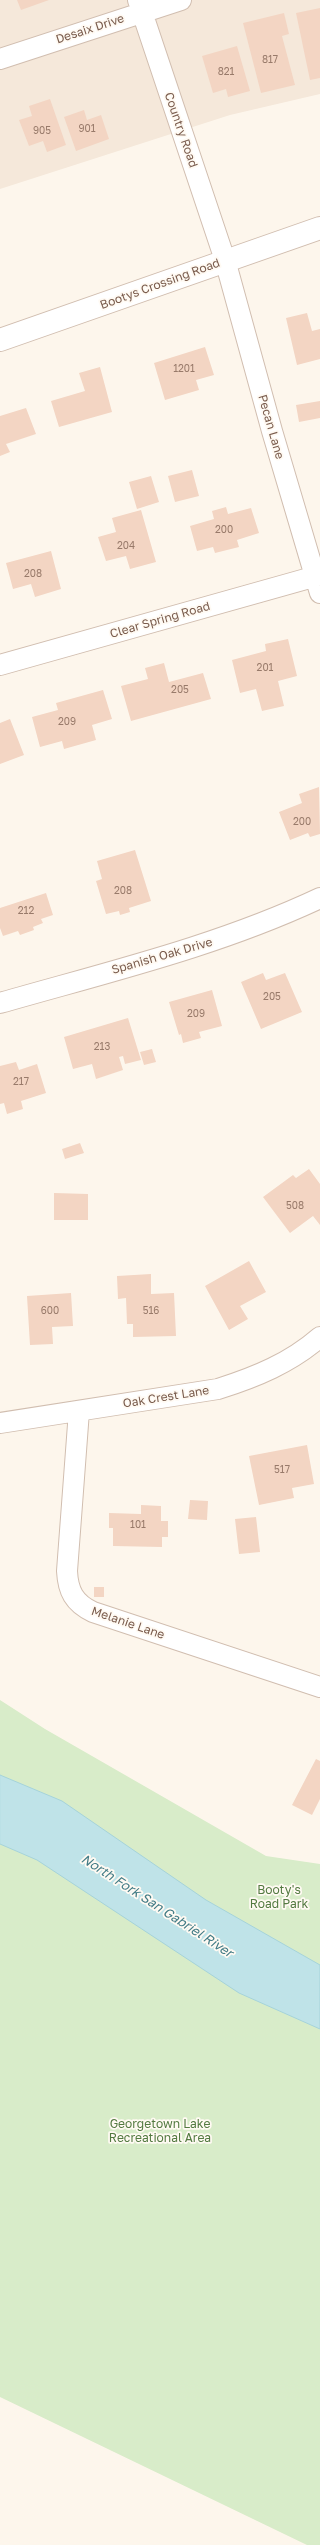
<!DOCTYPE html>
<style>
body{margin:0}
canvas{display:block;background:#fdf6ec}
</style>
<canvas width="320" height="2545"></canvas>
<script>
const context = document.querySelector('canvas').getContext('2d');
context.lineJoin = 'round';
function paint(path, color) {
  context.fillStyle = color;
  context.fill(path, 'evenodd');
}
function strokePath(path, color, width, dash) {
  context.strokeStyle = color;
  context.lineWidth = width;
  context.lineCap = dash ? 'butt' : 'round';
  context.setLineDash(dash || []);
  context.stroke(path);
}
function write(font, color, halo, rows, align = 'center') {
  context.font = font + ' "Golos Text",sans-serif';
  context.lineWidth = 3.5;
  context.setLineDash([]);
  context.textBaseline = 'middle';
  context.strokeStyle = halo;
  context.fillStyle = color;
  for (const [text, x, y, turn = 0] of rows) {
    context.save();
    context.translate(x, y);
    context.rotate((+turn || 0) * Math.PI / 180);
    context.textAlign = isNaN(turn) ? turn : align;
    if (halo) context.strokeText(text, 0, 0);
    context.fillText(text, 0, 0);
    context.restore();
  }
}
paint(new Path2D(`
 M0 0H320V94L230 115 0 189Z`), '#f5e8da');
paint(new Path2D(`
 M0 1700 45 1729 266 1856 320 1864V2545H307L0 2397Z`), '#d8ecc9');
const water = new Path2D(`
 M0 1775 62 1801 206 1900 320 1965V2029L239 1993 37 1860 0 1844Z`);
paint(water, '#bfe3e8');
strokePath(water, '#a5d3da', 1);
paint(new Path2D(`
 M17 0H49L21 10Z
 M320 8V78L310 80 296 13Z
 M284 13 289 34 282 36 295 85 261 93 243 23Z
 M237 46 250 91 228 97 226 89 213 93 202 56Z
 M50 99 66 145 47 152 43 141 29 146 19 120 32 116 29 106Z
 M84 110 87 120 101 115 109 139 76 151 64 117Z
 M307 313 312 331 320 329V359L297 365 286 318Z
 M205 347 214 375 196 380 199 390 165 400 154 363Z
 M100 367 112 412 59 427 51 401 85 391 79 373Z
 M320 401V418L299 422 296 405Z
 M26 408 36 434 6 444 10 452 0 456V416Z
 M192 470 199 496 175 502 168 476Z
 M151 476 159 502 137 509 129 482Z
 M226 507 228 514 251 508 259 533 237 540 239 547 215 553 213 547 197 551 190 526 214 519 212 511Z
 M141 510 156 562 130 569 126 556 106 561 98 537 116 532 112 518Z
 M51 551 61 589 35 597 31 584 13 589 6 563Z
 M288 639 297 676 278 681 284 706 262 711 256 689 240 693 232 660 266 651 265 644Z
 M164 663 169 682 203 673 211 699 131 721 121 686 148 679 145 668Z
 M103 690 112 719 92 725 96 740 64 749 62 741 40 747 32 717 58 710 56 703Z
 M10 719 24 755 0 764V723Z
 M319 787 320 834 310 837 308 833 290 840 279 812 302 803 299 794Z
 M135 850 151 901 129 908 130 912 120 915 119 911 106 914 96 881 102 879 97 861Z
 M46 893 53 915 41 919 43 923 33 927 34 930 20 935 18 931 3 936 0 928V908Z
 M263 973 266 980 285 973 302 1012 261 1029 241 982Z
 M212 990 222 1026 199 1032 201 1038 183 1043 181 1034 179 1035 169 1002Z
 M128 1018 141 1060 125 1064 123 1056 119 1057 123 1070 96 1079 92 1064 73 1069 64 1037Z
 M152 1049 156 1062 144 1065 140 1052Z
 M16 1062 19 1070 37 1064 46 1093 21 1101 23 1109 7 1114 4 1103 0 1104V1066Z
 M80 1143 84 1153 65 1159 62 1149Z
 M309 1169 320 1184V1225L313 1216 290 1233 263 1197 293 1175 296 1178Z
 M54 1193 88 1194V1220H54Z
 M249 1261 266 1292 240 1306 248 1319 229 1330 205 1286Z
 M151 1274V1294L174 1293 176 1336 133 1337V1324H127L126 1298 118 1299 117 1276Z
 M71 1293 73 1326 52 1327 53 1344 30 1345 27 1296Z
 M307 1445 314 1484 292 1488 294 1498 259 1505 249 1456Z
 M190 1500 208 1501 207 1520 188 1519Z
 M141 1505 161 1506V1521H168V1537H162V1547L113 1546V1528H109V1513L141 1514Z
 M256 1517 260 1552 239 1554 235 1519Z
 M94 1587H104V1597H94Z
 M316 1759 320 1761V1799L312 1815 292 1805Z`), '#f3d5c3');
const minor = new Path2D(`
 M138 0 225 260 272 431 320 593
 M0 59 181 0
 M0 665 320 575
 M0 1003C108 972 218 946 320 898
 M79 1411 67 1571C68 1591 74 1603 93 1612L320 1687
 M0 1423 218 1389C256 1377 290 1363 320 1337`);
const tertiary = new Path2D(`
 M0 340 320 228`);
strokePath(minor, '#d1beb0', 22);
strokePath(tertiary, '#d1beb0', 24);
strokePath(minor, '#fff', 20);
strokePath(tertiary, '#fff', 22);
write('10px', '#987a6a', null, [
 ["817",270,60],
 ["821",226,72],
 ["901",87,129],
 ["905",42,131],
 ["1201",184,369],
 ["200",224,530],
 ["204",126,546],
 ["208",33,574],
 ["201",265,668],
 ["205",180,690],
 ["209",67,722],
 ["200",302,822],
 ["208",123,891],
 ["212",26,911],
 ["205",272,997],
 ["209",196,1014],
 ["213",102,1047],
 ["217",21,1082],
 ["508",295,1206],
 ["600",50,1311],
 ["516",151,1311],
 ["517",282,1470],
 ["101",138,1525]
]);
write('12px', '#7a5c4d', '#fffaf3', [
 ["Desaix Drive",90,29,-18],
 ["Country Road",181,130,71],
 ["Bootys Crossing Road",160,284,-20],
 ["Pecan Lane",271,427,74],
 ["Clear Spring Road",160,620,-16],
 ["Spanish Oak Drive",162,956,-16],
 ["Oak Crest Lane",166,1397,-9],
 ["Melanie Lane",128,1623,19]
]);
write('12px', '#537a41', '#fffaf3', [
 ["Booty's",279,1890],
 ["Road Park",279,1904],
 ["Georgetown Lake",160,2124],
 ["Recreational Area",160,2138]
]);
write('italic 13px', '#437c86', '#fffaf3', [
 ["North Fork San Gabriel River",157,1906,33]
]);
</script>
